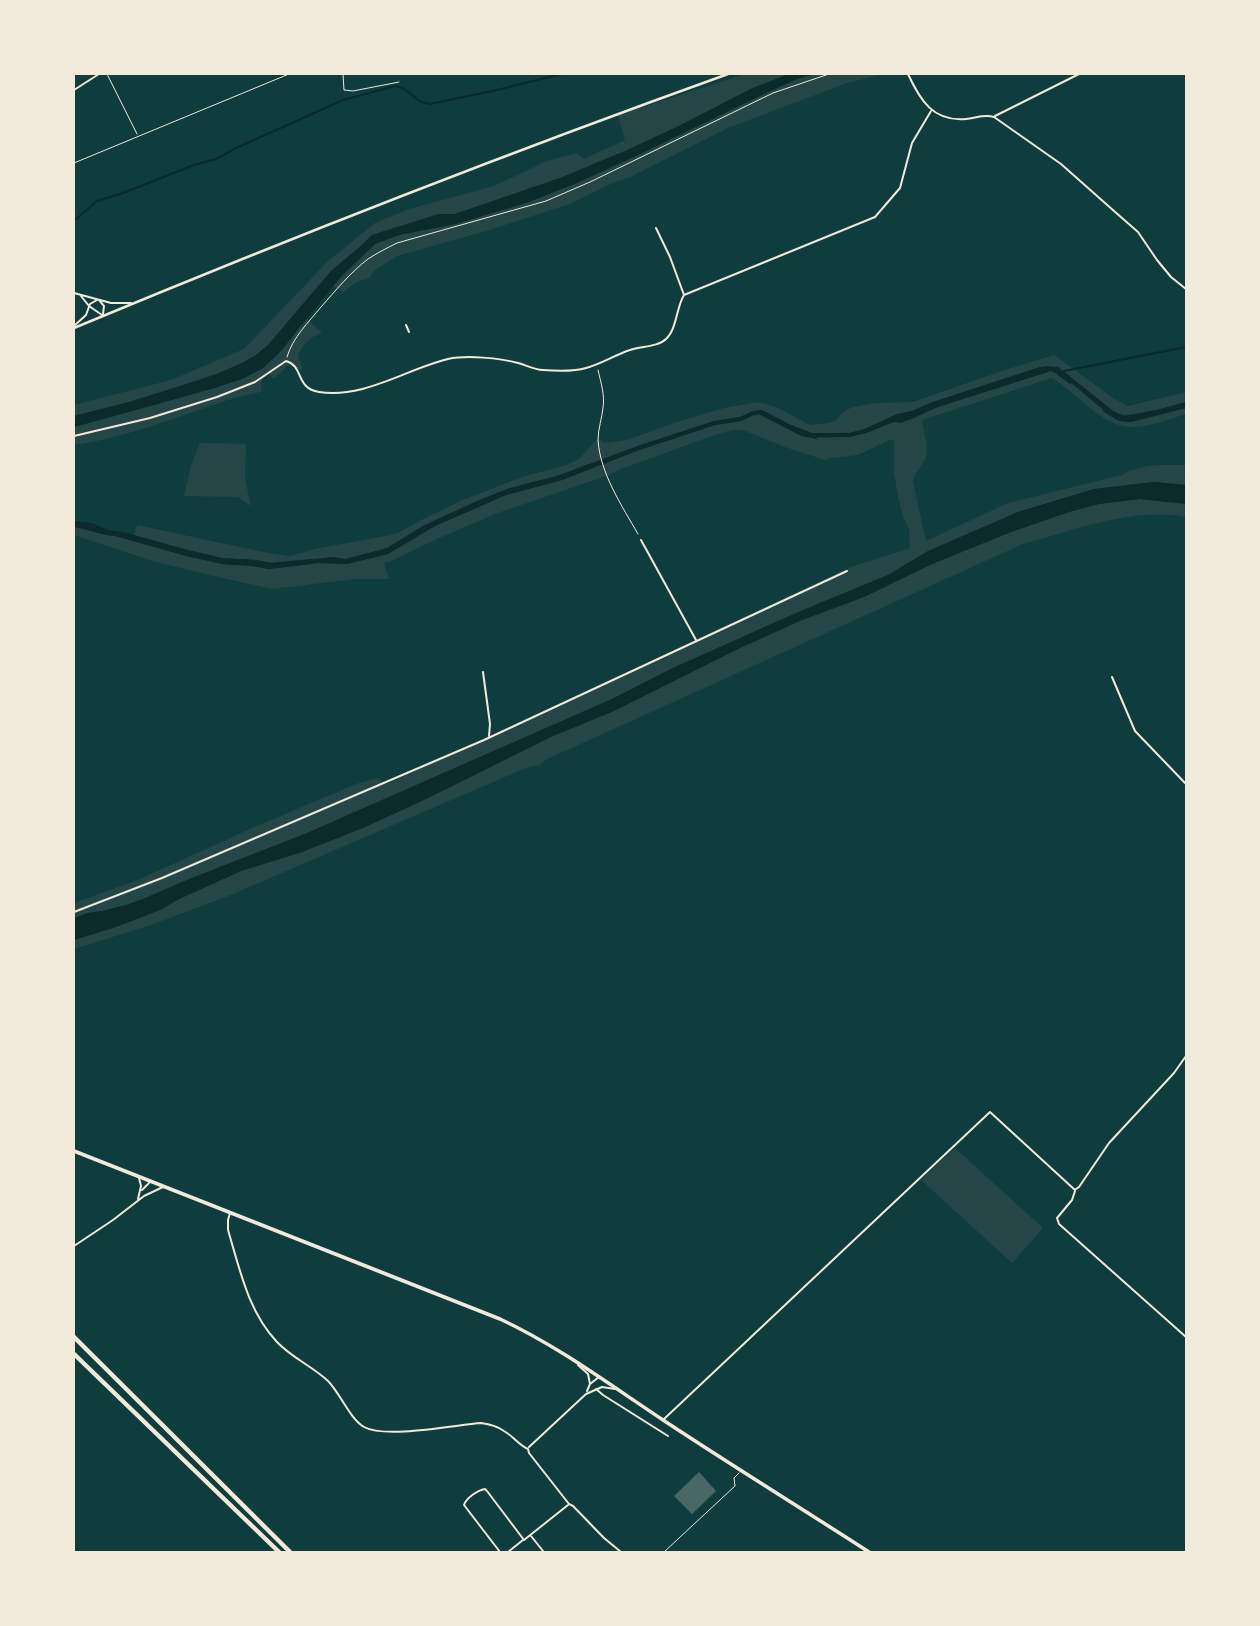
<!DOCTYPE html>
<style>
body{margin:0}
#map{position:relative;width:1260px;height:1626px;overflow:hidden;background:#0f3d3e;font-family:Lato,sans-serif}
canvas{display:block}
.frame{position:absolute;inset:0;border:75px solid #f1e9da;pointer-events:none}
</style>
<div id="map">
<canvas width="1260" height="1626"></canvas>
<div class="frame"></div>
</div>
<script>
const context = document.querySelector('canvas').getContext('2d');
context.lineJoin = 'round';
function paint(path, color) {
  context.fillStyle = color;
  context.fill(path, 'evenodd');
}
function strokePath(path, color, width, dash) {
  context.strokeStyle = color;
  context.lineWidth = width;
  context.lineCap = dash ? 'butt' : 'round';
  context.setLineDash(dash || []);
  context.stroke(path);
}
paint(new Path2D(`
 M745 74H789L752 88 681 125 625 151 560 178 455 214H439L372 235 361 246 332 270 268 345 256 355 244 362 217 374 177 387 129 402 74 416V405L171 380 244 349 328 261 375 223 409 209 494 186 547 161 577 153 584 159 625 140 618 115Z
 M814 74H882L847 83 728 128 628 178 615 182 567 205 489 230 397 256 375 270 368 279 358 281 343 292 333 286 375 244 399 235 455 224 526 203 572 185 638 155 764 94 797 79Z
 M306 318 322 333C310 337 302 344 298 357L303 369 298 372 296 367 288 365 274 379 269 374 262 379 261 392C230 397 203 409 173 419 141 430 107 440 74 445V427L148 407 242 379 263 368 286 346Z
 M1054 355 1113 398 1128 406 1186 392V402C1166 408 1132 422 1113 411L1058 367H1040L930 403 912 411 897 414 865 429 849 433H812L791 425 765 411H753L740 417 714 421 638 446 557 476 510 488 477 501 423 526 387 548 346 559H312L266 563 256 560 222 558 199 553 134 535 137 525 268 553 290 556 315 549 396 534 425 518 465 499 525 476 564 466 579 459 596 440H600L605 443 627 440 677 422 724 408 758 402 767 404 780 409 810 425 828 423 835 421 846 410 853 407 875 403 913 402 1002 371Z
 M1051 371 1064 377 1098 406 1119 421 1131 422 1186 408V414C1169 419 1150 427 1132 427 1104 428 1076 392 1052 378L922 420C923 433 931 449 924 461 920 469 914 473 913 482L926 541 1008 503 1122 475C1142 463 1163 465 1186 465V485L1154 482 1094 489 1018 512 928 551 888 575 796 613 673 668 612 699 307 833 187 880 143 899 126 905 102 911 88 913 74 918V903L140 879 250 829 356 784 377 778 380 779 383 785 411 773 851 567 910 548 909 529 902 513 898 496 894 473V440H889L858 455 831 458 825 460 785 447 743 430H732L712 436 621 469 609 475 495 514 437 539 391 561 384 563 389 579H355L272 589 227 579 156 562 74 535V527C88 529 101 535 115 536L222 564 252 566 269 569 319 563 347 564 388 554 435 526 506 495 562 480 639 450 697 431 715 425 741 421 754 415 761 414 802 435 817 438 849 437 866 433 894 421H904L913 419 937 407Z
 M200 443 246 444 245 478 251 506 238 497 184 496 191 466Z
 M1140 499 1186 504V517C1132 507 1076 530 1023 544L545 760 540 765 528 767 226 897 148 926 74 949V940L116 927 160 910 179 899 241 871 302 852 365 827 428 798 553 736 614 711 740 648 802 620 864 597 932 564 1011 532 1069 512 1099 504Z
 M955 1148 1043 1228 1012 1263 921 1180Z`), '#244646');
paint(new Path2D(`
 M789 74H814L797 79 764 94 638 155 572 185 526 203 455 224 399 235 375 244 342 275 279 353 263 368 242 379 215 388 74 427V416L129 402 177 387 217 374 244 362 256 355 268 345 332 270 361 246 372 235 439 214H455L560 178 625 151 681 125 753 88Z
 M1047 366 1058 367 1062 370 1113 411 1123 416 1156 410 1186 402V408L1131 422 1119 421 1109 414 1064 377 1051 371 938 407 901 423 894 422 866 433 849 437H811L789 428 761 414 754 415 741 421 715 425 639 450 562 480 506 495 435 526 388 554 347 564 319 563 269 569 252 566 222 564 186 556 115 536C101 535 88 529 74 527V521L92 523 108 530 123 532 184 549 222 558 256 560 272 563 333 557 346 559 387 548 423 526 477 501 510 488 557 476 638 446 714 421 740 417 753 411 761 410 791 425 812 433H849L865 429 897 414 912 411 930 403 1040 367Z
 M1154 482 1186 485V504L1140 499 1099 504 1069 512 1011 532 932 564 864 597 802 620 740 648 614 711 553 736 428 798 365 827 302 852 241 871 179 899 160 910 116 927 74 940V918L88 913 102 911 126 905 143 899 187 880 307 833 612 699 673 668 796 613 888 575 928 551 1018 512 1094 489Z`), '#0a2a2b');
strokePath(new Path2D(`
 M74 221 97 201 123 193 194 165 216 159 236 148 343 100 395 86 403 88 421 102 430 104 497 90 561 74
 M1064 371 1186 347
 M1058 374 1070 383
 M1104 411 1117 419
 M761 414 802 435 816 438`), '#0a2a2b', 2);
paint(new Path2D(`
 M699 1472 716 1491 692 1514 674 1496Z`), '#486865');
strokePath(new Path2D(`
 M287 357C293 337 308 323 321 307 336 290 350 273 368 259 377 253 387 248 397 243L546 201 590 182 773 93 829 74
 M598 370C601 383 605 395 603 408 602 418 598 429 598 440 600 473 622 506 638 534`), '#f1e9da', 1);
strokePath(new Path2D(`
 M107 74 137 134
 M343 74 344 90 353 91 399 82
 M74 163 289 74
 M664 1552 735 1486 734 1478 739 1473`), '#f1e9da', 1);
strokePath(new Path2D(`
 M908 74C920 100 933 122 966 119 976 118 984 114 994 117L1061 164 1114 211 1138 232 1157 260 1171 277 1186 289
 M74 90 99 74
 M995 116 1079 74
 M656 228 670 257 684 295
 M74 293 111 303H131
 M81 296 89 306 102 315
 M99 300 104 306 103 314
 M406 325 409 332
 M74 326 86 315 90 304 97 300
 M74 436 150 418 217 397 255 382 286 361C304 366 295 388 319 392 364 399 406 369 448 359 467 355 499 358 518 363 526 365 534 370 543 370 556 371 573 372 586 368 601 364 615 355 630 350 641 346 658 347 666 339 677 329 676 308 684 295L875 217 900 188 912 143 931 111
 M641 540 696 640
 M483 672 490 724 489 736
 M1112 677 1135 731 1186 784
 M74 912 162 878 484 740 847 571
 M1076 1189 1079 1187 1109 1143 1174 1073 1186 1056
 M142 1190 150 1182
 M1075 1191 1072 1200 1057 1218 1059 1224 1186 1337
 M138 1199 141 1186 139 1178
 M230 1213 228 1220V1230C240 1270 248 1311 277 1342 292 1358 312 1366 328 1381 340 1393 350 1419 364 1427 386 1439 455 1425 481 1423 489 1424 497 1426 504 1431 513 1436 519 1445 528 1449L529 1453 569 1504 573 1506 604 1538 621 1552
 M74 1246 113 1220 144 1196 163 1187
 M578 1365 588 1374 590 1384
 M596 1389 603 1395 668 1436
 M587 1391 590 1384 599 1377
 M664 1419 990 1112 1075 1190
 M529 1447 586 1394 602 1387 615 1389
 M531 1536 543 1551
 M500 1552 464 1505C466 1498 478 1490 485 1489L487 1491 524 1540 568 1505
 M508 1552 523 1540`), '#f1e9da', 2);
strokePath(new Path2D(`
 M74 328C290 238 508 153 728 74`), '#f1e9da', 2.5);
strokePath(new Path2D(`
 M74 1151 500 1319C558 1346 610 1385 663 1420 731 1465 801 1508 869 1552`), '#f1e9da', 3.5);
strokePath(new Path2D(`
 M74 1337 290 1552
 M74 1354 279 1552`), '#f1e9da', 4.5);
</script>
